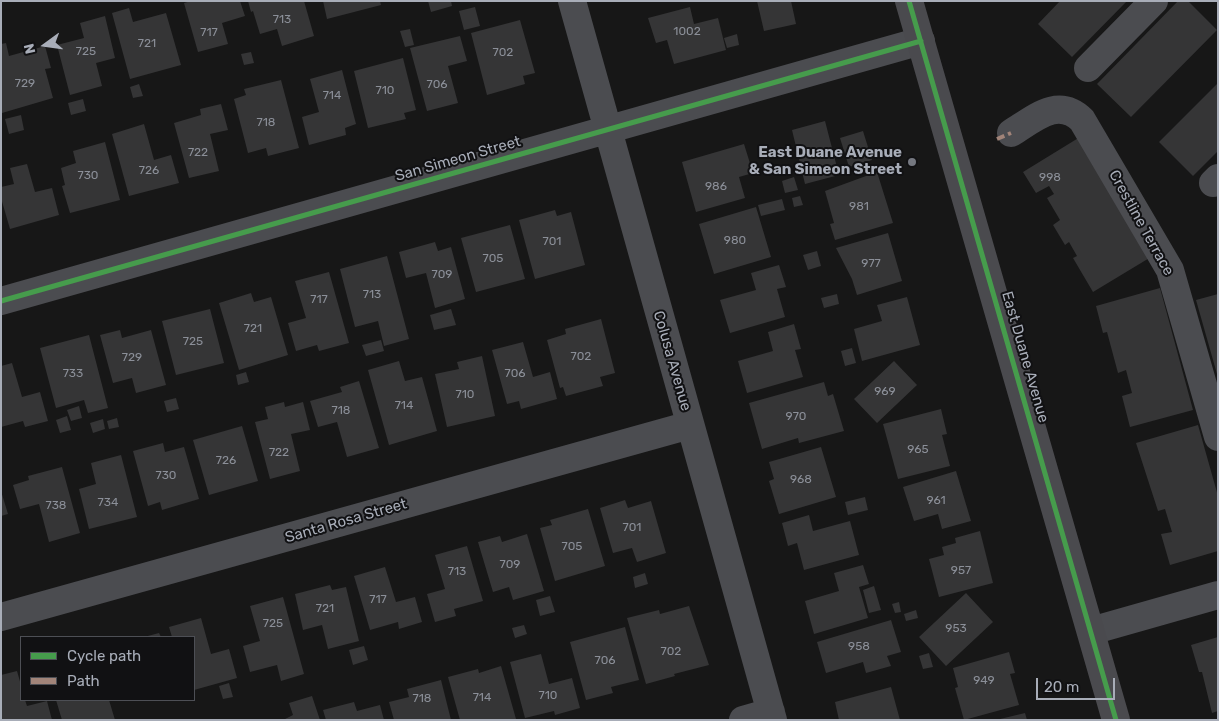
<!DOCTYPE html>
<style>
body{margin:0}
#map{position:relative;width:1219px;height:721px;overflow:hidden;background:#171717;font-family:Rubik,sans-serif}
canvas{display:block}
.frame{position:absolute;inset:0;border:2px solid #a8adb8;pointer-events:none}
.legend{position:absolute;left:20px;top:636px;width:175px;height:65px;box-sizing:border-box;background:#111113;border:1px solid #4d4f55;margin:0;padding:6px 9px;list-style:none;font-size:15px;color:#a8adb8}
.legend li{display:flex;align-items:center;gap:10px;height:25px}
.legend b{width:25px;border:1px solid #4d4f55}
.north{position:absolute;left:20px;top:20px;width:50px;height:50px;-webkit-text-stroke:4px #111113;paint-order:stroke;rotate:256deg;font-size:14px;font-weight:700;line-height:20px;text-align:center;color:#a8adb8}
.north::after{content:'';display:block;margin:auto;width:18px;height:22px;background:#a8adb8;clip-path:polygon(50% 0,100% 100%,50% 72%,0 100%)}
.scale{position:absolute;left:1036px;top:678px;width:79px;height:22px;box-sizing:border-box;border:2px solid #a8adb8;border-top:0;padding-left:6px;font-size:15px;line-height:18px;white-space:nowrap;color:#a8adb8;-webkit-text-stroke:4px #111113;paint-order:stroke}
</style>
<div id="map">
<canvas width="1219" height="721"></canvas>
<div class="frame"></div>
<ul class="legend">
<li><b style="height:6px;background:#469c4c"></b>Cycle path</li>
<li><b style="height:6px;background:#a18479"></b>Path</li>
</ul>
<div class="north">N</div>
<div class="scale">20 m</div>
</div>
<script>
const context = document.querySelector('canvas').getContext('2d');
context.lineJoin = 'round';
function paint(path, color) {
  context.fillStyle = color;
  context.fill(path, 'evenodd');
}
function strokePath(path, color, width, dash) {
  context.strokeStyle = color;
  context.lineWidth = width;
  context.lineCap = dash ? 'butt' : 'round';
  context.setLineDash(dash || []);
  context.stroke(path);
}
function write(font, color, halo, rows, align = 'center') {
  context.font = font + ' Rubik,sans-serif';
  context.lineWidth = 4;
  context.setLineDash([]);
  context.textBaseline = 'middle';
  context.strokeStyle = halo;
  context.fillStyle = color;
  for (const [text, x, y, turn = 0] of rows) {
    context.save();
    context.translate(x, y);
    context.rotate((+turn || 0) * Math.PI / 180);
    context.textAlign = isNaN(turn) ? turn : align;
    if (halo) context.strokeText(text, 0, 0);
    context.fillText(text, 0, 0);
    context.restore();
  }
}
paint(new Path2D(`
 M191 1H240L245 16 222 23 228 44 198 52 184 3Z
 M248 1H304L314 36 282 46 277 29 260 34 253 11 251 12Z
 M323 1H380L381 5 327 19Z
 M428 1H451L452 6 431 12Z
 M757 1H791L796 24 764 31Z
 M1060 1H1127L1072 57 1038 24Z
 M1178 1H1188L1217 30 1131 117 1097 84Z
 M475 7 480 26 464 30 459 11Z
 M690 7 694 24 718 18 726 50 674 64 667 40 656 43 648 18Z
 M129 8 133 22 166 13 181 65 130 79 112 13Z
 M105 16 115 58 96 63 102 86 70 95 57 45 84 38 80 23Z
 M520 20 535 73 523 76 525 84 487 95 471 33Z
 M410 29 414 45 405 47 400 31Z
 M737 34 739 45 727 48 724 38Z
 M460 36 467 61 448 66 458 103 427 111 410 48Z
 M6 43 9 56 45 46 51 68 45 69 53 98 2 113 1 44Z
 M251 52 254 63 244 65 241 54Z
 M403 58 416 110 404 113 406 119 368 128 354 71Z
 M342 70 356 124 345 128 346 135 309 145 302 117 319 112 310 79Z
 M281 80 299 148 268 156 266 148 248 153 234 99 246 95 244 89Z
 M1218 83V151L1193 176 1159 142Z
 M139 84 143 96 133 98 130 87Z
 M83 99 86 111 71 115 68 103Z
 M221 104 228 130 210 134 219 171 189 178 174 123 201 115 200 109Z
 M21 115 24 130 9 134 5 119Z
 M825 121 839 175 805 184 792 130Z
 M144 124 154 160 171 155 179 183 129 196 112 134Z
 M863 131 872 160 849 167 840 138Z
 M1080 137 1151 257 1093 292 1073 258 1077 256 1069 242 1065 245 1053 225 1060 220 1047 198 1054 194 1049 186 1036 193 1023 172Z
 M105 142 120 200 70 213 62 186 65 185 61 168 76 163 73 151Z
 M744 144 753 173 739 177 745 198 696 212 682 162Z
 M27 164 35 192 52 188 59 215 10 229 1 198V187L14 184 10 168Z
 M877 172 893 223 835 240 830 224 834 223 825 191Z
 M794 177 798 190 785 193 782 181Z
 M800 196 803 205 794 207 792 198Z
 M782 199 785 210 761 216 758 205Z
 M756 207 771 257 714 274 699 224Z
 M555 210 557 216 571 212 585 265 535 279 519 220Z
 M510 225 525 279 476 292 461 238Z
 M888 233 902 281 857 295 852 279 836 248Z
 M435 242 438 251 451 247 465 299 435 308 426 273 406 278 399 252Z
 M817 251 821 266 808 270 803 255Z
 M387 256 409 339 384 346 378 321 355 327 340 269Z
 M779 265 786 287 777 289 785 317 730 333 720 300 756 290 751 273Z
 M329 272 349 343 319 351 317 345 296 351 288 323 306 318 295 281Z
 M1160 288 1193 410 1130 427 1122 396 1132 393 1126 370 1118 373 1107 332 1103 333 1096 306Z
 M251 293 254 302 271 297 288 355 239 370 219 303Z
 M837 294 839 304 824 308 821 298Z
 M1218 294V374H1217L1196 300Z
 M907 297 920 345 862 361 854 329 882 321 877 305Z
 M210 309 224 363 176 375 162 321Z
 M451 309 456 325 434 330 430 315Z
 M601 319 615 373 600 377 603 386 566 396 563 387 560 388 547 340 566 334 565 329Z
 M794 324 801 349 795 350 803 377 747 393 738 361 773 351 768 332Z
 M120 330 122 338 151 330 166 385 136 393 132 378 113 383 100 335Z
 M89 335 108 408 88 413 84 400 56 408 40 348Z
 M381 340 384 351 366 356 362 345Z
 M523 342 533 377 550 372 557 399 521 409 519 401 507 404 492 350Z
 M852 348 856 363 845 366 841 351Z
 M482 356 495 416 447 427 435 374 459 369 457 362Z
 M399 361 405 381 422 377 437 431 389 445 368 370Z
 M894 361 917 385 877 423 854 399Z
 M12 363 22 397 40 392 48 421 25 427 23 421 1 427V366Z
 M246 372 249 382 238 385 236 375Z
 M359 381 379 448 347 457 337 422 318 427 310 401 342 392 340 387Z
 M824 382 828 396 833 394 844 431 799 443 798 438 762 449 749 403Z
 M176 398 179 409 167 412 164 401Z
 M284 402 285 407 303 402 310 430 291 434 300 471 270 479 255 422 268 419 265 407Z
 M79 406 82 418 71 421 67 410Z
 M941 409 947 434 942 435 950 466 898 479 883 424Z
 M67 416 71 430 60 433 56 420Z
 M117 418 119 427 109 429 107 421Z
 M103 419 105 429 93 433 90 423Z
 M1198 425 1218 496V551L1170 565 1161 534 1172 532 1165 509 1158 511 1136 443Z
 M242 426 258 481 209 495 193 440Z
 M163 443 165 452 184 447 199 499 162 510 160 502 148 506 133 451Z
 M821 447 836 497 779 514 769 481 774 479 769 462Z
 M121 455 137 517 89 529 79 489 96 484 91 463Z
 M62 467 80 533 49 542 39 504 20 509 13 485 29 480 28 476Z
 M956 471 971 521 942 529 938 514 914 521 903 487Z
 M1 491 8 514 1 516Z
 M865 497 868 510 848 515 845 502Z
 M625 500 628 508 651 501 666 553 637 562 632 548 613 553 600 508Z
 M588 509 605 566 555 581 540 528 552 525 550 520Z
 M809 515 813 531 850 521 859 555 804 570 797 543 788 546 782 523Z
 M980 531 993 583 939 597 929 559 944 555 942 547 956 543 955 538Z
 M527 534 544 591 513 600 509 587 493 592 478 542 500 536 502 542Z
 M467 546 483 601 454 609 456 616 435 622 427 594 445 589 435 555Z
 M863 565 869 584 859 587 868 618 814 634 805 601 839 591 834 573Z
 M385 567 396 602 415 597 422 622 399 629 398 622 370 630 354 576Z
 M645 573 648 584 635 588 633 577Z
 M330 585 332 590 346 587 359 641 328 649 322 625 303 630 295 594Z
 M874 586 881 610 869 613 863 590Z
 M966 593 993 622 946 666 919 637Z
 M550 596 555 612 540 616 536 600Z
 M283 597 304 674 281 681 277 665 250 672 243 646 260 641 250 606Z
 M899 602 901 612 895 613 892 604Z
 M689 606 709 665 674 674 675 676 646 684 627 618 659 610 660 614Z
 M916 610 918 618 906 621 904 614Z
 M201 618 211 654 229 649 237 678 194 690V637H172L169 627Z
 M891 620 901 652 887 656 891 666 866 673 863 662 826 673 817 642Z
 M524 625 527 634 515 638 512 628Z
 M625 627 639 680 611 687 613 693 586 700 570 642Z
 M159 633 161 637H144Z
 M1218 637V711L1212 713 1202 672H1199L1191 645Z
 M364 646 368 660 353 665 349 650Z
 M1009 652 1015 673 1010 674 1019 705 964 720 955 688 958 687 953 668Z
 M929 653 933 667 923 669 919 656Z
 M541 654 549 684 572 678 580 708 555 715 554 711 525 718 510 662Z
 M501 666 516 719 460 720 448 677 478 669 479 673Z
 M17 671 21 685V700H25L27 706 47 701 52 720H1V675Z
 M441 680 451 720H394L389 702 409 697 407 689Z
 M229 683 233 697 223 699 219 686Z
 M891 687 900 720H839L835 702Z
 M312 696 320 720H283L293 715 289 703Z
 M56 700H109L115 720H62Z
 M354 702 357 711 380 705 384 720H326L323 710Z
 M1025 713 1027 720H1000V719Z`), '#353536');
strokePath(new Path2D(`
 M572 1 773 720
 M1088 68 1154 1
 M1011 133C1034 119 1058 96 1082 120L1170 270 1218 437
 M1213 183 1218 178
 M1 301 921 41
 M1 617 690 425
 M1091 631 1218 595
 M743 720 771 712`), '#4b4c50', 28);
strokePath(new Path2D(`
 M909 1 1116 720`), '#4a4a4e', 28);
strokePath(new Path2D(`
 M997 139 1011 133`), '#a18479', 4, [8, 4]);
strokePath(new Path2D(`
 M909 1 1116 720
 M1 301 921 41`), '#469c4c', 5);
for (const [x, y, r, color] of [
 [912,162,5,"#757880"]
]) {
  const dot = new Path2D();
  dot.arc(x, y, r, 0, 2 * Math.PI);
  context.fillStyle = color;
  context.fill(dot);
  strokePath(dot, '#111113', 2);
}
write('12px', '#8b8f98', null, [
 ["713",282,20],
 ["1002",687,32],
 ["717",209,33],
 ["721",147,44],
 ["725",86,52],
 ["702",503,53],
 ["729",25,84],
 ["706",437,85],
 ["710",385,91],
 ["714",332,96],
 ["718",266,123],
 ["722",198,153],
 ["726",149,171],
 ["730",88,176],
 ["998",1050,178],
 ["986",716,187],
 ["981",859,207],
 ["980",735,241],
 ["701",552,242],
 ["705",493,259],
 ["977",871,264],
 ["709",442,275],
 ["713",372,295],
 ["717",319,300],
 ["721",253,329],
 ["725",193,342],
 ["702",581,357],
 ["729",132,358],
 ["733",73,374],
 ["706",515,374],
 ["969",885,392],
 ["710",465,395],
 ["714",404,406],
 ["718",341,411],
 ["970",796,417],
 ["965",918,450],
 ["722",279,453],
 ["726",226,461],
 ["730",166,476],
 ["968",801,480],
 ["961",936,501],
 ["734",108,503],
 ["738",56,506],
 ["701",632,528],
 ["705",572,547],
 ["709",510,565],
 ["957",961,571],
 ["713",457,572],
 ["717",378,600],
 ["721",325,609],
 ["725",273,624],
 ["953",956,629],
 ["958",859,647],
 ["702",671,652],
 ["706",605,661],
 ["949",984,681],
 ["710",548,696],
 ["714",482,698],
 ["718",422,699]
]);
write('bold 15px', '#a8adb8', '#111113', [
 ["East Duane Avenue",902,153],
 ["& San Simeon Street",902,170]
], 'right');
write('15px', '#a8adb8', '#111113', [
 ["San Simeon Street",458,159,-16],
 ["Crestline Terrace",1141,223,61],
 ["East Duane Avenue",1025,357,74],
 ["Colusa Avenue",672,361,74],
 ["Santa Rosa Street",346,521,-16]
]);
</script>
